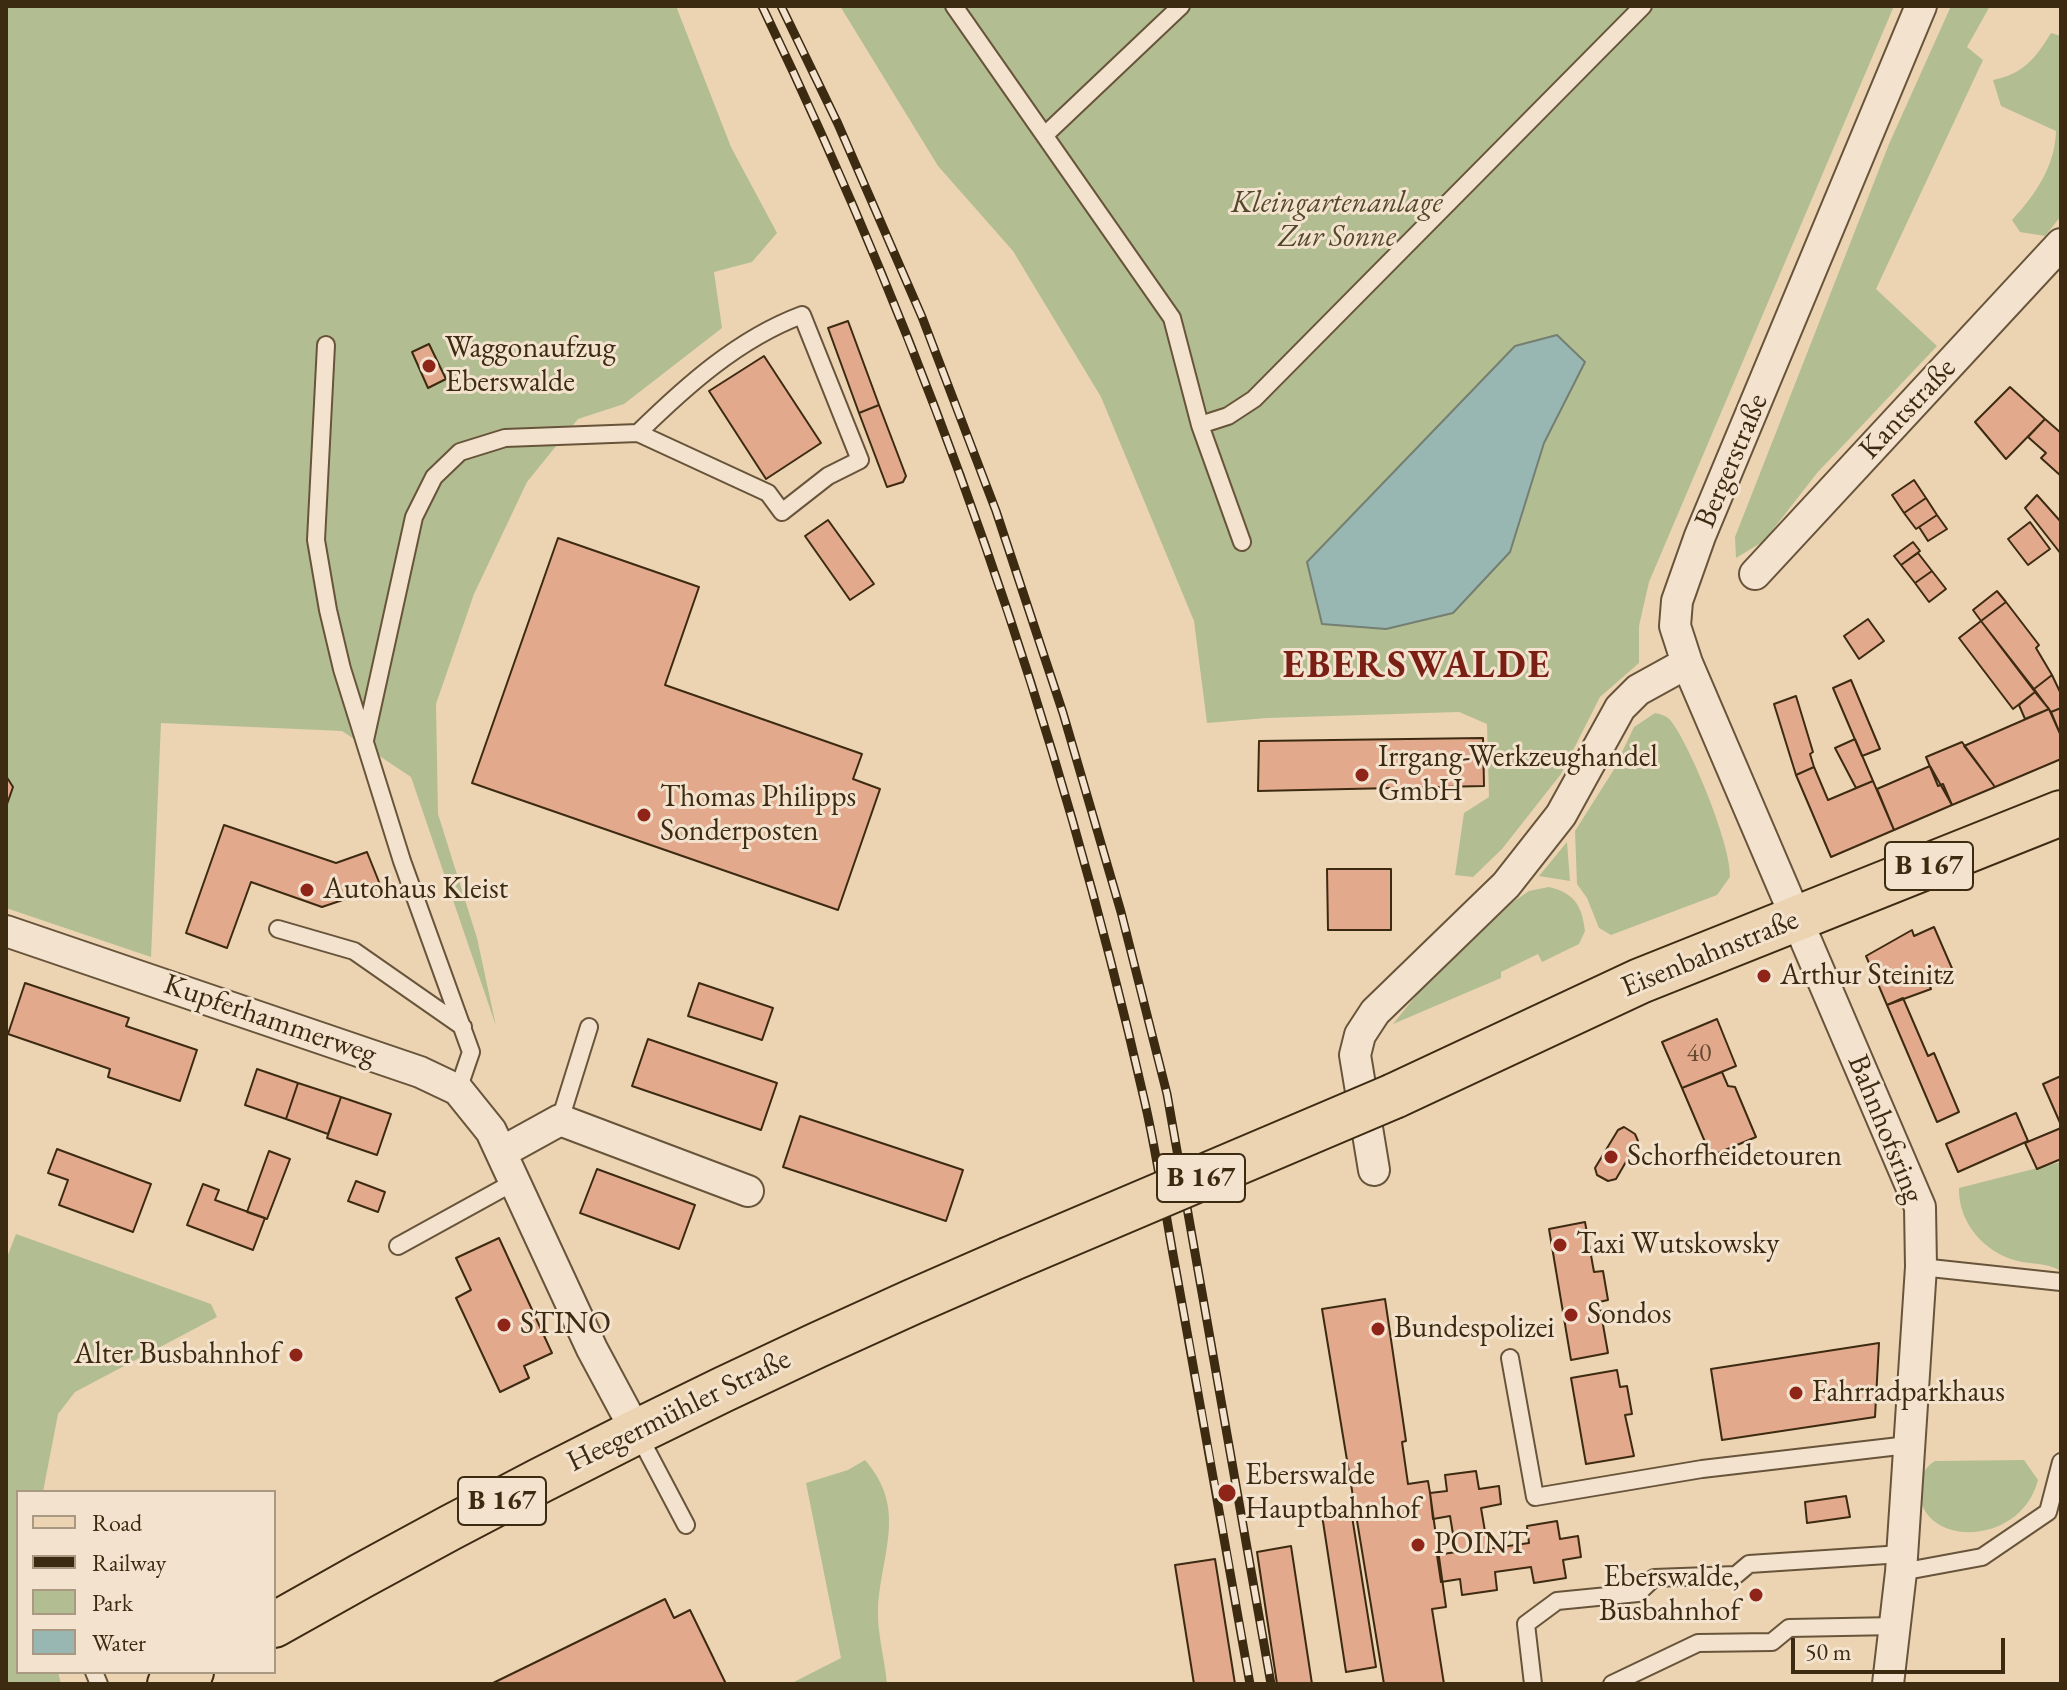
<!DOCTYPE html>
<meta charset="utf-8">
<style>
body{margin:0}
#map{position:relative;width:2067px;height:1690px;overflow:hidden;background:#ecd4b3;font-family:"EB Garamond",serif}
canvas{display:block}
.frame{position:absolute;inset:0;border:8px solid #3c2a11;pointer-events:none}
.legend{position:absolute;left:16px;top:1490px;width:260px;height:184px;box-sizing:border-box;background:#f3e3ce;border:2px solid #aa9982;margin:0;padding:10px 14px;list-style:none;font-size:24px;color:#3c2a11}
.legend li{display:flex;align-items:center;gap:16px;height:40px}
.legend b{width:40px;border:2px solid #aa9982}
.scale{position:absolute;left:1791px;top:1638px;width:214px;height:36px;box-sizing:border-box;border:4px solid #3c2a11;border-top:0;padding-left:10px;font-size:24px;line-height:28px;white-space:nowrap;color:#3c2a11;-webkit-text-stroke:6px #f3e3ce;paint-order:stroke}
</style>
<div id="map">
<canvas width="2067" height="1690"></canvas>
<div class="frame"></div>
<ul class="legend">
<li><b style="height:10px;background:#ecd4b3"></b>Road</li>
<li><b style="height:10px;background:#3c2a11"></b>Railway</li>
<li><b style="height:22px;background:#b2be91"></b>Park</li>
<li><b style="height:22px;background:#99b7b2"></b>Water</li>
</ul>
<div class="scale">50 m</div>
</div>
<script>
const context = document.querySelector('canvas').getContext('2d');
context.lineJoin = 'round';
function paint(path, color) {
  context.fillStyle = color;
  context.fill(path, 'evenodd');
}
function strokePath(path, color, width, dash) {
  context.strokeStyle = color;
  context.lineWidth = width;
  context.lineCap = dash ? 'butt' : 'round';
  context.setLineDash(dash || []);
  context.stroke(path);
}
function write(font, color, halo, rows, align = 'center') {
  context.font = font + ' "EB Garamond",serif';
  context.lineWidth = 6;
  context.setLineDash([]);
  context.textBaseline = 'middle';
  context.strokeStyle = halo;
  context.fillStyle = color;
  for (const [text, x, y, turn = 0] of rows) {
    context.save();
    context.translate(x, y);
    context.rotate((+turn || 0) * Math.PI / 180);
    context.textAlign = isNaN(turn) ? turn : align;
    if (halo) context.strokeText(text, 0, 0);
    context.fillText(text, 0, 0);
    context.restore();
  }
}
paint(new Path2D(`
 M6 6H676L731 147 777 233 752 262 714 272 722 328 624 404 578 419 527 482 474 594 436 704 438 814 477 938 496 1026 411 777 342 731 161 723 151 957 6 908Z
 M840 6H1894L1649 582 1639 626V663L1600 697 1561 774 1502 849 1473 877 1455 875 1464 813 1489 797 1487 724 1459 712 1267 718 1207 723 1194 621 1101 397 1013 251 938 166ZM1557 335 1584 362 1544 443 1510 552 1307 562 1515 346Z
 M1951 6H1990L1967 47 1983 60 1876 289 1937 346 1817 473 1764 541 1736 558 1735 537 1889 144Z
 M2051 33 2061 36V216L2045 236 2020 232 2012 220C2036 194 2055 166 2056 131L2001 106 1993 80C2023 74 2035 59 2051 33Z
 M1655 713C1661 714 1667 716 1671 721 1690 745 1732 847 1730 877L1717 895 1611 935 1599 928 1587 898 1577 884 1575 831 1613 771 1634 727Z
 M1567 842 1570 881 1539 876Z
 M1549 887C1574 893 1582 905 1585 931L1579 944 1542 962 1538 954 1501 972V978L1393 1024 1419 992 1513 902 1529 891Z
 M2061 1162V1271C2046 1262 2034 1265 2018 1261 1984 1253 1958 1222 1959 1188Z
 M16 1234 211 1304 217 1317 75 1392 58 1414 43 1492H18V1672H58L61 1684H6V1260Z
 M865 1460C908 1509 881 1553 878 1609 877 1633 885 1660 887 1684H790L841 1658 806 1483 848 1470Z
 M2024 1460 2038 1480C2020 1550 1914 1547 1920 1486 1921 1475 1926 1466 1935 1461Z`), '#b2be91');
const water = new Path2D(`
 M1557 335 1585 362 1544 443 1510 552 1453 613 1386 629 1322 624 1307 562 1515 346Z`);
paint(water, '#99b7b2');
strokePath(water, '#747f72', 2);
const building = new Path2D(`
 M848 321 879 405 859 413 828 328Z
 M429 344 446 379 428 388 412 352Z
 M764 356 821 443 766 479 709 391Z
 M2010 387 2045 419 2006 459 1975 422Z
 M879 405 906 476 903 482 887 487 859 413Z
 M2045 419 2061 433V476L2041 458 2046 453 2028 437Z
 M1914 480 1926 498 1904 513 1892 495Z
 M2037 495 2061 522V554L2025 508Z
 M1926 498 1937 515 1916 529 1904 513Z
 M1937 515 1947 529 1928 541 1919 527Z
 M828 520 874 584 850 600 805 536Z
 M2030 522 2050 549 2028 565 2008 539Z
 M558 538 699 587 665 685 862 754 853 779 880 789 838 910 472 783Z
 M1913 542 1920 551 1901 565 1894 556Z
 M1918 553 1932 571 1915 583 1901 565Z
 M1932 571 1946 589 1929 602 1915 583Z
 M1997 591 2006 602 1981 621 1973 610Z
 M2006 602 2039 645 2036 648 2052 675 2034 689 1981 621Z
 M1868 619 1884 641 1859 659 1844 636Z
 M1981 621 2035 692 2013 709 1959 638Z
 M2052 675 2061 694V708L2051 712 2034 689Z
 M1851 680 1880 749 1862 756 1833 688Z
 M2035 692 2049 709 2025 719 2019 705Z
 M1796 696 1813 752 1810 754 1814 767 1796 775 1774 704Z
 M2061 708V736L2051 712Z
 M2049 709 2061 736V759L1995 787 1964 746Z
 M1483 738 1484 786 1258 791 1259 741Z
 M1855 739 1873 781 1856 788 1835 748Z
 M1962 742 1995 787 1952 805 1943 784 1938 786 1926 757Z
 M1930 766 1952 805 1894 830 1877 789Z
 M1814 767 1828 800 1873 781 1894 830 1831 857 1796 775Z
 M6 776 13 787 6 807Z
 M224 825 336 863 367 852 381 887 322 907 251 882 227 948 186 933Z
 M1327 869H1391V930H1328Z
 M1934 927 1954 973 1929 984 1931 989 1887 1005 1866 956 1912 930 1914 936Z
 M25 983 129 1018 126 1026 197 1050 180 1101 108 1077 110 1069 8 1034Z
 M699 983 773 1008 762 1040 688 1016Z
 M1903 998 1928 1056 1934 1053 1959 1112 1937 1122 1887 1005Z
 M1717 1019 1736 1066 1682 1088 1662 1042Z
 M648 1039 777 1083 761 1130 632 1086Z
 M257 1069 298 1083 286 1119 245 1105Z
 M1722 1072 1728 1086 1735 1087 1756 1137 1711 1156 1682 1088Z
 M2061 1076V1125L2043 1084Z
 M298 1083 341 1097 328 1134 286 1119Z
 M341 1097 391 1114 377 1155 327 1138Z
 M2016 1113 2028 1141 1958 1172 1946 1144Z
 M800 1116 963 1170 946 1221 783 1167Z
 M1624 1127 1635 1134 1638 1141 1616 1179 1608 1181 1597 1175 1595 1168 1618 1130Z
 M2061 1128V1159L2037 1169 2025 1143Z
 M57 1149 151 1184 133 1232 59 1205 68 1180 48 1173Z
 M269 1151 290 1159 267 1219 247 1212Z
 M597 1169 695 1205 679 1249 580 1213Z
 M356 1181 385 1192 378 1212 348 1201Z
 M203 1184 219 1190 215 1200 265 1218 253 1250 187 1225Z
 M1585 1222 1594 1272 1603 1271 1608 1300 1599 1302 1608 1353 1571 1360 1549 1229Z
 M499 1238 552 1353 524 1366 529 1378 500 1392 456 1298 471 1290 456 1258Z
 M1385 1299 1406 1441 1402 1442 1408 1484 1428 1481 1430 1493 1446 1607 1432 1609 1444 1684H1384L1322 1309Z
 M1879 1343 1875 1417 1722 1440 1711 1369Z
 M1617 1370 1620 1387 1627 1386 1632 1414 1625 1415 1634 1456 1586 1464 1571 1378Z
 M1476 1471 1479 1489 1499 1486 1501 1504 1481 1508 1488 1549 1529 1543 1527 1526 1557 1521 1560 1539 1578 1536 1581 1557 1563 1560 1566 1578 1534 1583 1531 1567 1495 1572 1497 1590 1462 1595 1460 1579 1441 1582 1437 1555 1456 1552 1450 1516 1433 1519 1430 1493 1447 1491 1445 1475Z
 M1846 1496 1850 1517 1807 1523 1805 1502Z
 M1351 1510 1376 1667 1346 1672 1322 1515Z
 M1291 1546 1312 1684H1277L1257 1552Z
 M1215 1559 1235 1684H1194L1175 1565Z
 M665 1599 674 1618 690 1610 726 1684H491Z`);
paint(building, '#e3a98c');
strokePath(building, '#3c2a11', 2);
const service = new Path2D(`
 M954 6 1172 318 1200 425
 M1046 134 1181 6
 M326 345 316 540 328 610 342 669 402 861 471 1052 458 1090
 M1242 542 1200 425 1228 416 1254 399 1643 6
 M365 740 414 517 434 477 460 452 505 438 638 433 768 493 782 512 828 476 860 460 802 315C738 339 686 386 638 433
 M278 929 354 951 463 1027
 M560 1120 589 1027
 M398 1246 516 1181
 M1921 1267 2061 1282
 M1510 1358 1535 1497 1702 1469 1908 1445
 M638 1434 686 1525
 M1901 1572 1982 1557 2048 1512 2061 1462
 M94 1672 99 1684
 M1533 1684 1526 1624 1557 1601 1638 1593 1654 1578 1736 1575 1749 1564 1902 1554
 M1612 1684 1698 1643 1772 1642 1789 1628 1896 1626`);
const minor = new Path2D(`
 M1755 574 2061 244
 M6 931 420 1072 458 1090 491 1131 592 1349 636 1431
 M502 1152 560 1120 748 1191
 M1374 1170 1355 1055 1360 1035 1375 1012 1506 885 1561 815 1620 708 1638 690 1687 663
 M1888 1684 1901 1572 1921 1267 1920 1207 1687 663 1675 626 1677 601 1700 536 1921 6`);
const primary = new Path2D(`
 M1394 1096 1640 981 2061 813
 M274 1625C512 1489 757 1368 1008 1260
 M170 1684 191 1672`);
strokePath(service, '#68543a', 20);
strokePath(minor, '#68543a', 34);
strokePath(primary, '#3c2a11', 48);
strokePath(service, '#f3e3ce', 16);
strokePath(minor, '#f3e3ce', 30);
strokePath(primary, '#ecd4b3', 44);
const rail = new Path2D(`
 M762 6C930 355 1059 724 1145 1103 1158 1160 1166 1218 1177 1276 1202 1412 1226 1548 1250 1684
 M781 6 838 124 922 317 996 511 1063 713 1121 912 1167 1094 1271 1684`);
strokePath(rail, '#3c2a11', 9);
strokePath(rail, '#f3e3ce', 6, [18]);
const primaryBridge = new Path2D(`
 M1008 1260 1394 1096`);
strokePath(primaryBridge, '#3c2a11', 48, []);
strokePath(primaryBridge, '#ecd4b3', 44);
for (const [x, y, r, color] of [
 [429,366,8,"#8f2418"],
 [1362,775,8,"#8f2418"],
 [644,815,8,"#8f2418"],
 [307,890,8,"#8f2418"],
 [1764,976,8,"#8f2418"],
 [1611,1157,8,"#8f2418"],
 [1560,1245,8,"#8f2418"],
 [1571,1315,8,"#8f2418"],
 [504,1325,8,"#8f2418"],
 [1378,1329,8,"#8f2418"],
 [296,1355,8,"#8f2418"],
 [1796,1393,8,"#8f2418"],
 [1227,1493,10,"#8f2418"],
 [1418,1545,8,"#8f2418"],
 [1756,1595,8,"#8f2418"]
]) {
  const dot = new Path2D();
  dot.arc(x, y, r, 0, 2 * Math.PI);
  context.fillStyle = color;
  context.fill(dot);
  strokePath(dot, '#f3e3ce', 3);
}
write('26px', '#664a30', null, [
 ["40",1699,1054]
]);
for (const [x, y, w] of [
 [1929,866,88],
 [1201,1178,88],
 [502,1501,88]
]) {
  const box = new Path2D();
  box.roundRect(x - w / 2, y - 24, w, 48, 6);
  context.fillStyle = '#f3e3ce';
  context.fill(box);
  strokePath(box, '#3c2a11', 2);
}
write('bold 28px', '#3c2a11', null, [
 ["B 167",1929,866],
 ["B 167",1201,1178],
 ["B 167",502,1501]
]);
write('italic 30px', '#54482b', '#f3e3ce', [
 ["Kleingartenanlage",1337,204],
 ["Zur Sonne",1337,238]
]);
write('30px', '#3c2a11', '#f3e3ce', [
 ["Waggonaufzug",445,349],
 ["Eberswalde",445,383],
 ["Irrgang-Werkzeughandel",1378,758],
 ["GmbH",1378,792],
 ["Thomas Philipps",660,798],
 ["Sonderposten",660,832],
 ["Autohaus Kleist",323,890],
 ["Arthur Steinitz",1780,976],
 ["Schorfheidetouren",1627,1157],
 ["Taxi Wutskowsky",1576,1245],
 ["Sondos",1587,1315],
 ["STINO",520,1325],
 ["Bundespolizei",1394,1329],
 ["Alter Busbahnhof",280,1355,"right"],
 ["Fahrradparkhaus",1812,1393],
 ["Eberswalde",1245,1476],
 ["Hauptbahnhof",1245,1510],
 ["POINT",1434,1545],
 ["Eberswalde,",1740,1578,"right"],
 ["Busbahnhof",1740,1612,"right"]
], 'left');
write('30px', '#3c2a11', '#f3e3ce', [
 ["Kantstraße",1908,409,-47],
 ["Bergerstraße",1732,461,-67],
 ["Eisenbahnstraße",1710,954,-22],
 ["Kupferhammerweg",270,1020,19],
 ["Bahnhofsring",1885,1129,68],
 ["Heegermühler Straße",679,1411,-26]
]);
context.letterSpacing = '2px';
write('bold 38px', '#7a1f14', '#f3e3ce', [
 ["EBERSWALDE",1417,667]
]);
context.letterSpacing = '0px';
</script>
